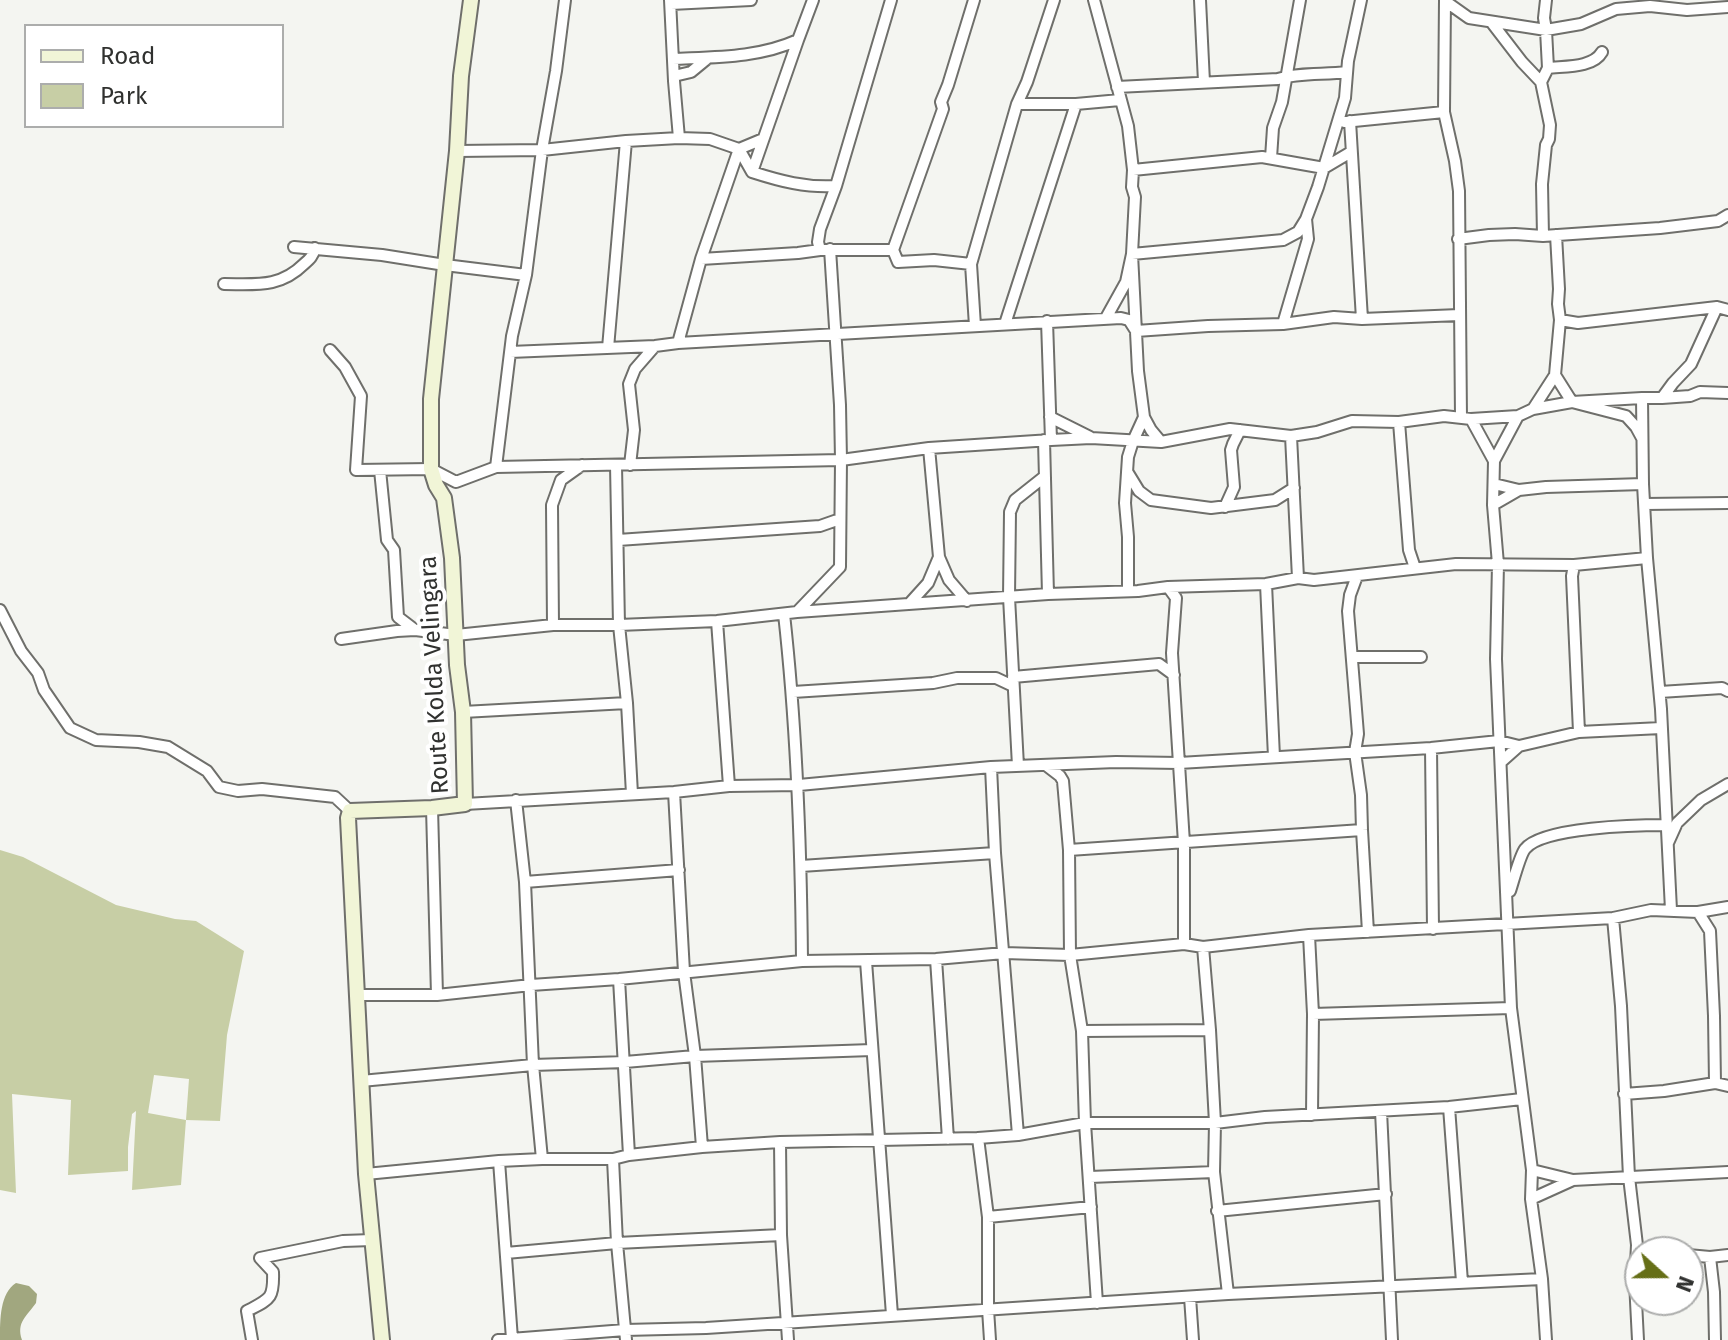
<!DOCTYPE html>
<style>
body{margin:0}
#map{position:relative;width:1728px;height:1340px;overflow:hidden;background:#f4f5f1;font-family:"Fira Sans",sans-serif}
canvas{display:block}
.legend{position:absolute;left:24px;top:24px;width:260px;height:104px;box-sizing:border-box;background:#fff;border:2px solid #acadac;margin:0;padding:10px 14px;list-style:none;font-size:24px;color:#30312f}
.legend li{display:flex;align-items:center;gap:16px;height:40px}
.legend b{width:40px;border:2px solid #acadac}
.north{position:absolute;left:1624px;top:1236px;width:80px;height:80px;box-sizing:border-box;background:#fff;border:2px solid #acadac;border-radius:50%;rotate:111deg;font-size:22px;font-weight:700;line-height:32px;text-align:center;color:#30312f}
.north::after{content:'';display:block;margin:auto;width:28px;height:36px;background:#666f17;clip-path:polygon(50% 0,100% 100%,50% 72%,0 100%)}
</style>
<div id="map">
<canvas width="1728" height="1340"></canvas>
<ul class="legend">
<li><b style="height:10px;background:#f1f5d7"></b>Road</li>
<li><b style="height:22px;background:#c7cea5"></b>Park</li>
</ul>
<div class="north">N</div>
</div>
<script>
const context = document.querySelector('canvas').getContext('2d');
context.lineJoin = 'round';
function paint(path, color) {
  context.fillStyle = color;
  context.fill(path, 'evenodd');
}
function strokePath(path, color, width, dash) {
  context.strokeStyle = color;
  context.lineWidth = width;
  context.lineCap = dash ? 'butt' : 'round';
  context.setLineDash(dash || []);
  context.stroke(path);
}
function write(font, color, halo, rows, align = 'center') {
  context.font = font + ' "Fira Sans",sans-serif';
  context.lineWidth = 8;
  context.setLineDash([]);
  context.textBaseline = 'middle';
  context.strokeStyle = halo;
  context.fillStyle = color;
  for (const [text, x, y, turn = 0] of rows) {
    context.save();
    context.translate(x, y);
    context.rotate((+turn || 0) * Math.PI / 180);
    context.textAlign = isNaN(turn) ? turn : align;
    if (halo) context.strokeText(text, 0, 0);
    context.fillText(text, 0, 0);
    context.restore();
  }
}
paint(new Path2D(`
 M0 850 23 857 116 905 175 919 196 921 244 951 227 1035 220 1121 186 1120 181 1185 132 1190 136 1111 132 1114 128 1147V1171L68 1175 71 1100 12 1094 16 1193 0 1190ZM154 1075 189 1079 186 1120 148 1113Z`), '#c7cea5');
paint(new Path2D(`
 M16 1283 29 1286 37 1294 36 1303C27 1316 16 1322 22 1340H0C0 1319 0 1293 16 1283Z`), '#a1a77f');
const street = new Path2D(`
 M670 0 674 81 679 138
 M974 0 948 85 941 102 943 109 893 250 898 262 934 260 971 264 975 326
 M1094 0 1128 126 1133 170 1132 187 1135 197 1132 254 1138 371 1144 417 1151 430 1161 442
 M1200 0 1204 82
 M1445 0 1444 112 1455 161 1459 191 1461 418
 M1445 1 1469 18 1546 30 1581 24 1616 9 1650 6 1687 10 1728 7
 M671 4 751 0
 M1492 23 1522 62 1541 82
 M673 59C716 57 758 58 798 40L813 0
 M1548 68C1565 66 1593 68 1602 52
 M674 76 691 72 708 58
 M1117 87 1278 79C1300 72 1324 75 1347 72
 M1017 104H1076L1120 100
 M1350 121 1362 319
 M1344 122 1444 112
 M457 151 542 150 626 141 679 138 710 139 739 149 752 172C780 181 806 188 836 186
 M1271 158 1273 128 1282 102 1300 0
 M1133 170 1262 157 1324 168 1351 152
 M752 172 798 40
 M1556 235 1559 289 1558 304 1560 320 1555 375 1572 402 1626 416 1636 427 1642 438
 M1543 236 1542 184 1546 145 1549 139 1550 125 1541 82 1548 68 1546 30 1544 18 1546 0
 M1458 239 1489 235 1515 234 1543 236 1660 228 1718 221 1728 215
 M294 247 382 255 445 265 526 275
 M820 250 818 242 820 229 836 186 891 0
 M701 259 798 253 820 250H893
 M971 264 1017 104 1027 82 1054 0
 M224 284C256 284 280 288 304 264 310 259 313 256 315 248
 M1106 318 1126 282 1132 254 1283 240 1298 232 1306 219
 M1560 320 1578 323 1717 307 1728 310
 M1047 321 1051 440
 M1005 324 1076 104
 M1283 324 1308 239 1306 219 1318 187 1345 98 1348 61 1361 0
 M1136 331 1208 326 1283 324 1334 317 1362 319 1459 315
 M678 343 701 259 739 149 763 139
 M608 348 626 141
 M330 350 345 367 361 396 356 470 431 469 456 482 496 467 841 460 929 448 1051 440 1091 438 1161 442 1230 429 1291 436 1317 432 1352 421 1399 422 1444 416 1471 419 1518 416 1533 409 1572 402 1642 398H1662L1690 396 1700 392 1728 393
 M510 352 655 346 678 343 1121 318 1129 320 1136 331
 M1642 398 1643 484 1647 558 1661 709 1671 910
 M1662 398 1673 383 1691 364 1717 307
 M1533 409 1555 375
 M1050 417 1090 437
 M1471 419 1494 461 1493 505 1498 564 1496 659 1511 1008 1532 1170 1531 1199 1542 1279 1546 1340
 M1399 422 1409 550 1415 568
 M1291 436 1298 578
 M1044 440 1048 594
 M929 448 939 557 949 580 967 601
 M1494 461 1518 416
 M616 465 619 625 627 703 632 794
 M630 465 634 430 629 384 635 369 655 346
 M496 467 512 336 526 275 542 150 556 71 565 0
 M380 470 387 540 394 550 398 617 415 630
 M1128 473 1139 491 1151 500 1211 508 1275 500 1294 488
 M1494 484 1519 490 1546 487 1643 484
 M1645 504 1728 503
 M1493 505 1519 490
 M1225 507 1234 487 1231 450 1233 444 1240 430
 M618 540 820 526 840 519
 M1574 565 1572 576 1579 732
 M1357 576 1350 595 1348 611 1358 734 1355 752 1361 795 1362 830 1368 932
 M1266 584 1274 757
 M1168 587 1176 598 1172 653 1184 843V944
 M1128 591V537L1125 503 1128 457 1133 441 1144 417
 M909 604 928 583 939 557
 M0 610 21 651 38 673 44 690 70 728 96 740 139 742 168 747 207 771 219 787 238 791 262 789 335 797 350 811
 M797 612 840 567 841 460 840 405 830 249
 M784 614C797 730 801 845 802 961
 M717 621 729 786
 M553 625 552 505 561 480 582 465
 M341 639 397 631 415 630 456 635 553 625H619L717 621 797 612 1048 594 1138 591 1168 587 1266 584 1298 578 1314 580 1456 564 1574 565 1647 558
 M1352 657H1421
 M1013 677 1159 664 1174 675
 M793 692 933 683 957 678H996L1013 686
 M1660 692 1722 688 1728 691
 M463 712 627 703
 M1431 748 1433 929
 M1501 762 1519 746 1579 732 1661 728
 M1018 766 1009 597 1010 512 1015 500 1044 477
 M1047 766 1060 776 1063 781 1069 850 1070 955 1082 1031 1085 1123 1097 1303
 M991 767 995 853 1018 1135
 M674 792 684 972 695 1056 702 1147
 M516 800 525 882 533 1065 542 1159
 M465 804 674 792 729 786 799 785 991 767 1116 762 1179 763 1431 748 1499 741 1519 746
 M432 808 437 995
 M1668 843 1677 823 1701 800 1728 784
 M1069 850 1362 830
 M801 866 995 853
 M525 882 679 870
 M1510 891C1513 882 1520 855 1525 849 1542 827 1638 825 1666 825
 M1698 912 1710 931 1714 1016 1715 1083
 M1613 918 1621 1006 1629 1177 1637 1245 1635 1282 1638 1340
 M1309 935 1313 1014 1312 1115
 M1203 947 1210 1030 1215 1123 1214 1172 1228 1294
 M936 959 948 1139
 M866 961 892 1315
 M619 979 629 1155
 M357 995H437L531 985 619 979 802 961 936 959 1004 953 1070 955 1184 944 1203 947 1309 935 1613 918 1651 910 1698 912 1728 907
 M1313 1014 1511 1008
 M1082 1031 1210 1030
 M361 1081 533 1065 625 1062 695 1056 872 1050
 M1624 1094 1664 1091 1715 1083 1728 1086
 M1449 1107 1462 1282
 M1381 1111 1392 1340
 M978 1138 988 1217V1309L990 1340
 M780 1142 781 1235 788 1340
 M613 1159 617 1243 626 1340
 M499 1161 512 1339
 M1532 1170 1573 1180 1728 1172
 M366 1174 499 1161 542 1159H613L629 1155 702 1147 780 1142 978 1138 1018 1135 1085 1123H1215L1265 1117 1449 1107 1522 1099
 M1090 1177 1214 1172
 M1531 1199 1573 1180
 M1217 1211 1386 1194
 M988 1217 1091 1207
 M506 1253 617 1243 781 1235
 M1688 1255 1710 1257 1728 1255
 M1710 1257 1714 1292 1715 1340
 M260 1258 343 1241 372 1240
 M1190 1297 1193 1340
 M252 1340 247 1311C270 1299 274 1299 273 1272L260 1258
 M498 1340 625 1330 706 1328 1228 1294 1542 1279`);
const secondary = new Path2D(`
 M382 1340 366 1174 348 818 350 811 432 808 465 804 463 712 457 665 452 558 444 498 436 485 431 469V399L457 151 461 76 471 0`);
strokePath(street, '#6f6f6b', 14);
strokePath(secondary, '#6f6f6b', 18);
strokePath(street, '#fff', 10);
strokePath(secondary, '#f1f5d7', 14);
write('24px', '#30312f', '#fff', [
 ["Route Kolda Velingara",435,675,-93]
]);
</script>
